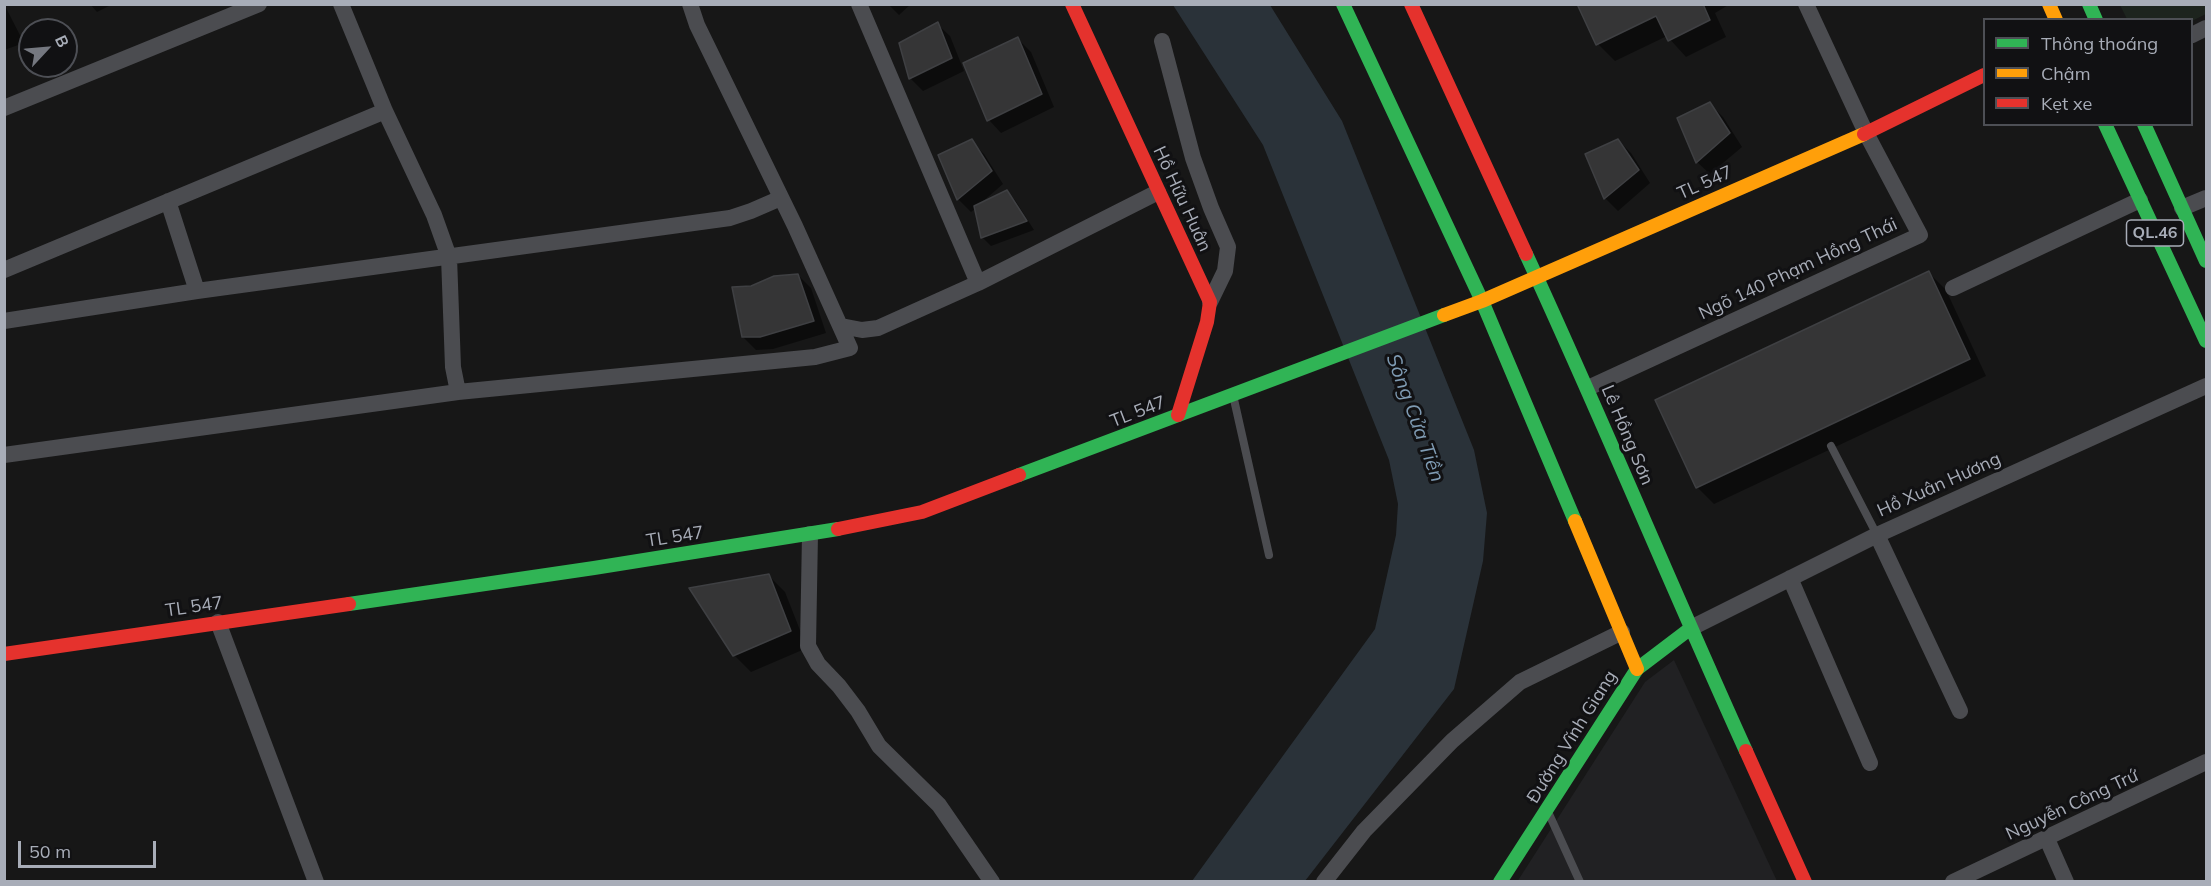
<!DOCTYPE html>
<meta charset="utf-8">
<style>
body{margin:0}
#map{position:relative;width:2211px;height:886px;overflow:hidden;background:#171717;font-family:Mulish,sans-serif}
canvas{display:block}
.frame{position:absolute;inset:0;border:6px solid #a8adb8;pointer-events:none}
.legend{position:absolute;left:1983px;top:18px;width:210px;height:108px;box-sizing:border-box;background:#111113;border:2px solid #4d4f55;margin:0;padding:8px 10px;list-style:none;font-size:18px;color:#a8adb8}
.legend li{display:flex;align-items:center;gap:12px;height:30px}
.legend b{width:30px;border:2px solid #4d4f55}
.north{position:absolute;left:18px;top:18px;width:60px;height:60px;box-sizing:border-box;background:#111113;border:2px solid #4d4f55;border-radius:50%;rotate:64deg;font-size:16px;font-weight:700;line-height:24px;text-align:center;color:#a8adb8}
.north::after{content:'';display:block;margin:auto;width:21px;height:27px;background:#757880;clip-path:polygon(50% 0,100% 100%,50% 72%,0 100%)}
.scale{position:absolute;left:18px;top:841px;width:138px;height:27px;box-sizing:border-box;border:3px solid #a8adb8;border-top:0;padding-left:8px;font-size:18px;line-height:21px;white-space:nowrap;color:#a8adb8;-webkit-text-stroke:4px #111113;paint-order:stroke}
</style>
<div id="map">
<canvas width="2211" height="886"></canvas>
<div class="frame"></div>
<ul class="legend">
<li><b style="height:8px;background:#30b455"></b>Thông thoáng</li>
<li><b style="height:8px;background:#ff9f0a"></b>Chậm</li>
<li><b style="height:8px;background:#e5322d"></b>Kẹt xe</li>
</ul>
<div class="north">B</div>
<div class="scale">50 m</div>
</div>
<script>
const context = document.querySelector('canvas').getContext('2d');
context.lineJoin = 'round';
function paint(path, color) {
  context.fillStyle = color;
  context.fill(path, 'evenodd');
}
function strokePath(path, color, width, dash) {
  context.strokeStyle = color;
  context.lineWidth = width;
  context.lineCap = dash ? 'butt' : 'round';
  context.setLineDash(dash || []);
  context.stroke(path);
}
function write(font, color, halo, rows, align = 'center') {
  context.font = font + ' Mulish,sans-serif';
  context.lineWidth = 6;
  context.setLineDash([]);
  context.textBaseline = 'middle';
  context.strokeStyle = halo;
  context.fillStyle = color;
  for (const [text, x, y, turn = 0] of rows) {
    context.save();
    context.translate(x, y);
    context.rotate((+turn || 0) * Math.PI / 180);
    context.textAlign = isNaN(turn) ? turn : align;
    if (halo) context.strokeText(text, 0, 0);
    context.fillText(text, 0, 0);
    context.restore();
  }
}
paint(new Path2D(`
 M1674 660 1777 881 1517 882 1645 682Z`), '#212123');
paint(new Path2D(`
 M2120 5H2206V14L2192 21 2127 19Z`), '#1d241e');
paint(new Path2D(`
 M1173 5H1270L1342 121 1474 450 1487 513 1483 561 1454 689 1305 881H1192L1375 629 1396 535 1398 504 1389 460 1263 145Z`), '#2a3239');
paint(new Path2D(`
 M4 4 24 43 4 50Z
 M90 4H113L97 12Z
 M888 4H911L899 15Z
 M1579 4H1730L1715 13 1726 37 1686 57 1667 36 1615 61 1598 44Z
 M937 24 950 36 964 71 923 91 910 78Z
 M1018 39 1031 52 1054 107 1001 133 989 120Z
 M1710 104 1723 117 1742 147 1710 174 1697 162Z
 M1618 140 1631 153 1650 183 1618 211 1605 198 1587 155Z
 M971 141 984 154 1003 184 981 203 1007 192 1015 200 1034 230 991 246 982 237 976 208 971 212 958 199 940 156Z
 M1929 273 1946 290 1986 376 1714 504 1697 487Z
 M798 275 811 288 826 333 773 349 756 350 743 337 751 288Z
 M768 575 785 592 807 648 751 672 734 655Z`), '#0007');
const building = new Path2D(`
 M1577 4H1703L1710 20 1668 41 1656 16 1596 45Z
 M938 22 952 58 909 79 899 43Z
 M1018 37 1042 94 987 121 963 63Z
 M1710 102 1730 133 1696 163 1677 118Z
 M972 139 992 171 957 200 938 155Z
 M1618 139 1639 170 1604 199 1585 154Z
 M1007 190 1027 221 981 238 974 206Z
 M1929 271 1970 359 1696 488 1655 400Z
 M798 274 814 321 760 337H742L732 287 751 286 774 276Z
 M769 574 791 631 733 656 689 588Z`);
paint(building, '#353536');
strokePath(building, '#3f4043', 1.5);
strokePath(new Path2D(`
 M1233 395 1269 555
 M1831 446 1877 535
 M1549 814 1580 882`), '#4b4c50', 8);
strokePath(new Path2D(`
 M341 4 385 111 434 215 449 257 453 367 458 392 815 357 850 348 795 226 697 25 690 4
 M859 4 978 283
 M2192 35 2206 28
 M1162 41 1193 158 1211 208 1228 247 1225 271 1210 302
 M4 108 259 4
 M168 201 197 291
 M2182 208 2206 198
 M4 270 385 111
 M1953 288 2140 200
 M4 321 197 291 730 218 751 211 781 198
 M841 326 862 330 878 328 978 283 1158 192
 M1588 388 1920 235 1866 133 1806 4
 M4 455 458 392
 M810 534 808 646 818 664 839 686 858 711 879 746 939 805 992 882
 M1877 535 1960 711
 M1790 578 1870 763
 M218 622 316 882
 M1691 628 1877 535 2206 386
 M2047 839 2066 882
 M1324 882 1364 831 1452 741 1520 682 1622 632
 M1953 882 2206 762`), '#4b4c50', 16);
strokePath(new Path2D(`
 M1343 4 1482 301 1575 521
 M2089 4 2096 20
 M2105 124 2206 341
 M2144 124 2206 261
 M1526 254C1602 418 1671 586 1746 751
 M1019 475 1444 315
 M349 604 594 568 838 529
 M1500 882 1637 669 1691 628`), '#30b455', 14);
strokePath(new Path2D(`
 M2049 4 2056 20
 M1444 315 1482 301 1864 134
 M1575 521 1637 669`), '#ff9f0a', 14);
strokePath(new Path2D(`
 M1072 4 1210 302 1207 322 1178 415
 M1411 4 1526 254
 M1864 134 1984 75
 M838 529 922 512 1019 475
 M4 654 349 604
 M1746 751 1805 882`), '#e5322d', 14);
for (const [x, y, w] of [
 [2155,233,57]
]) {
  const box = new Path2D();
  box.roundRect(x - w / 2, y - 13, w, 26, 4.5);
  context.fillStyle = '#111113';
  context.fill(box);
  strokePath(box, '#a8adb8', 1.5);
}
write('bold 16px', '#a8adb8', null, [
 ["QL.46",2155,233]
]);
write('18px', '#a8adb8', '#111113', [
 ["TL 547",1705,183,-24],
 ["Hồ Hữu Huân",1182,199,65],
 ["Ngõ 140 Phạm Hồng Thái",1798,269,-25],
 ["TL 547",1138,412,-21],
 ["Lê Hồng Sơn",1627,435,67],
 ["Hồ Xuân Hương",1939,485,-24],
 ["TL 547",675,537,-9],
 ["TL 547",194,607,-8],
 ["Đường Vĩnh Giang",1572,737,-58],
 ["Nguyễn Công Trứ",2072,805,-25]
]);
write('italic 20px', '#7f9bb3', '#111113', [
 ["Sông Cửa Tiền",1415,418,70]
]);
</script>
